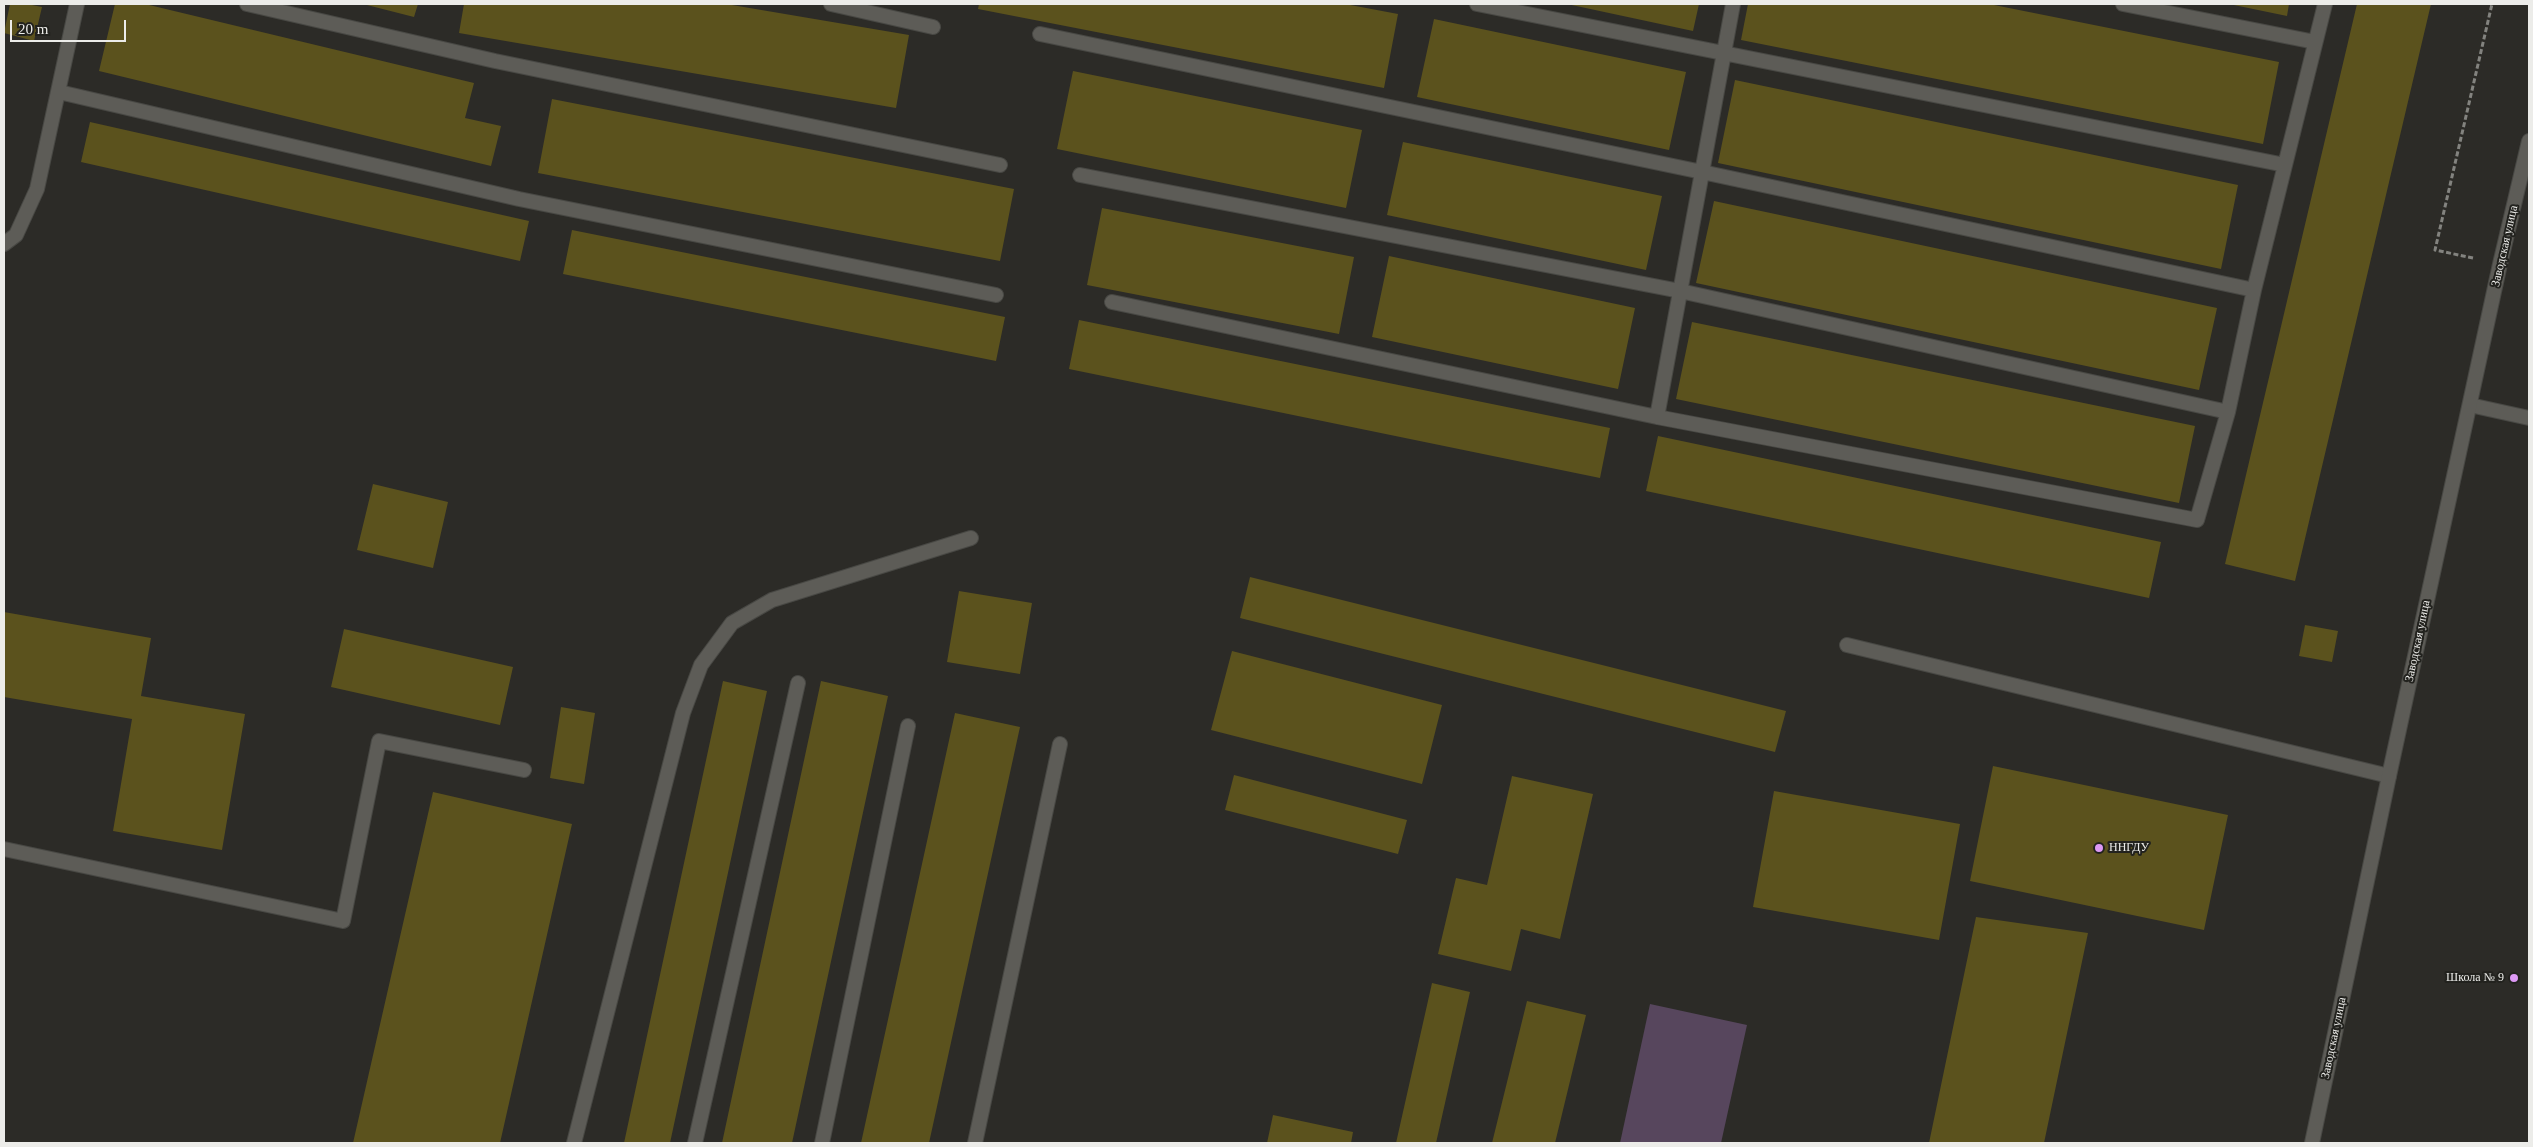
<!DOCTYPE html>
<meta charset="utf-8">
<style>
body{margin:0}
#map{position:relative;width:2533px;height:1147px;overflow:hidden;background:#2c2b27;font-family:"Times New Roman",serif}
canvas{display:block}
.frame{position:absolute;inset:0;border:5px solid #ecece9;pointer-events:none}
.scale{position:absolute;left:10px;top:20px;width:116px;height:22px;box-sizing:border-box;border:2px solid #ecece9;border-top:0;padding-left:6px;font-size:15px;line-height:18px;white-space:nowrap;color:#ecece9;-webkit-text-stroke:4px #22221e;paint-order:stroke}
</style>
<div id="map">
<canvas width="2533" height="1147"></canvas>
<div class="frame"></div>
<div class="scale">20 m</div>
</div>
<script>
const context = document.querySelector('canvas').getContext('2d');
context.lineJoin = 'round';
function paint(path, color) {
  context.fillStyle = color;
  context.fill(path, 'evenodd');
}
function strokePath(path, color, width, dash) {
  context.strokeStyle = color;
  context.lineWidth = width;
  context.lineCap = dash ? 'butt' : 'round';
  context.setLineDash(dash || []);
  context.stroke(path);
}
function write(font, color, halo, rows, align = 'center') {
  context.font = font + ' "Times New Roman",serif';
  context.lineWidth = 4;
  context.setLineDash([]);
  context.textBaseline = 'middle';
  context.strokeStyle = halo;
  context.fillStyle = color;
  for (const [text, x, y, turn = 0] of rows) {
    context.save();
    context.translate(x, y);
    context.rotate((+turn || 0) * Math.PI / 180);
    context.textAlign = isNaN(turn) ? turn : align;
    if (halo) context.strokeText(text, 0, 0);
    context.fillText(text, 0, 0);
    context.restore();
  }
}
paint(new Path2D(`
 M1650 1004 1747 1025 1721 1143H1620Z`), '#57465d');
paint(new Path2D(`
 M10 4H27L42 7 34 41 4 33Z
 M115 4H145L474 83 465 118 501 126 491 166 99 71Z
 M363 4H418L414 17Z
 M464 4H726L909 35 896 108 459 33Z
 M979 4H1345L1398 14 1384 88 978 9Z
 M1567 4H1699L1693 31Z
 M1748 4H1989L2279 62 2263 144 1741 40Z
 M2229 4H2289L2287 16Z
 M2357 4H2431L2295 581 2225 564Z
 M1434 19 1686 72 1669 150 1417 97Z
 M1073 71 1362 130 1346 208 1057 149Z
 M1735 80 2238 185 2221 269 1718 163Z
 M552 99 1014 189 1000 261 538 173Z
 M90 122 529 221 520 261 81 162Z
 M1403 142 1662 196 1646 270 1387 215Z
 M1714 201 2217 308 2199 390 1696 283Z
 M1102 208 1354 257 1339 334 1087 285Z
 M572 230 1005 317 996 361 563 274Z
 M1389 256 1635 308 1618 389 1372 337Z
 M1079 320 1610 428 1600 478 1069 369Z
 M1692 322 2195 426 2179 503 1676 399Z
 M1658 436 2161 542 2149 598 1646 491Z
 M373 484 448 502 433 568 357 550Z
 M1250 577 1786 711 1775 752 1240 618Z
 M959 591 1032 603 1020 674 947 662Z
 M4 612 151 638 141 696 245 714 222 850 113 831 132 719 4 697Z
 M2305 625 2338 631 2332 662 2299 656Z
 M344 629 513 667 500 725 331 687Z
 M1232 651 1442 705 1422 784 1211 730Z
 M723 681 767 691 670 1143H624Z
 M821 681 888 696 792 1143H722Z
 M561 707 595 713 584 784 550 778Z
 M955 713 1020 727 929 1143H861Z
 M1993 766 2228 815 2204 930 1970 881Z
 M1234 775 1407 820 1398 854 1225 810Z
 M1512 776 1593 794 1560 939 1521 929 1511 971 1438 954 1456 878 1487 885Z
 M1774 791 1960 824 1939 940 1753 907Z
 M433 792 572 824 500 1143H353Z
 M1976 917 2088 933 2044 1143H1929Z
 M1432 983 1470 992 1436 1143H1396Z
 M1527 1001 1586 1015 1555 1143H1492Z
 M1273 1115 1353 1132 1351 1143H1267Z`), '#5b521d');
const service = new Path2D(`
 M247 4 495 61 1000 165
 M831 4 933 27
 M1477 4 2285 165
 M1733 4 1657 417 2197 520 2228 412 2254 290 2325 4
 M2123 4 2315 42
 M1040 34 1702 172 2254 290
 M59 92 519 199 996 295
 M1080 175 1680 291 2228 412
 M4 244 16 235 37 189 77 4
 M1112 302 1657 417
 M2470 405 2529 418
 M1847 645 2389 776
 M4 849 343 921 379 741 524 770
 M574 1143 683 713 701 665 732 623 772 600 971 538
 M695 1143 798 683
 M822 1143 908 726
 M975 1143 1060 744`);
const tertiary = new Path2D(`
 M2312 1143 2389 776 2500 264 2529 141`);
strokePath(service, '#484844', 16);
strokePath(tertiary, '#484844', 16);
strokePath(new Path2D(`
 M2473 258 2435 250 2492 4`), '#83837f', 3, [5, 2.5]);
strokePath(service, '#5d5c57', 14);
strokePath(tertiary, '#5d5c57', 14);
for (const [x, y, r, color] of [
 [2099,848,5,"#dd99f4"],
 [2514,978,5,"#dd99f4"]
]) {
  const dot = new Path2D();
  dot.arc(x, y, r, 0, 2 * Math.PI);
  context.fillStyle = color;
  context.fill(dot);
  strokePath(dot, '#22221e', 2);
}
write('12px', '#ecece9', '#22221e', [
 ["Заводская улица",2505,246,-77],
 ["Заводская улица",2418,641,-78],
 ["Заводская улица",2334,1038,-78]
]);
write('12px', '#ecece9', '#22221e', [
 ["ННГДУ",2109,848],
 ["Школа № 9",2504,978,"right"]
], 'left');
</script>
